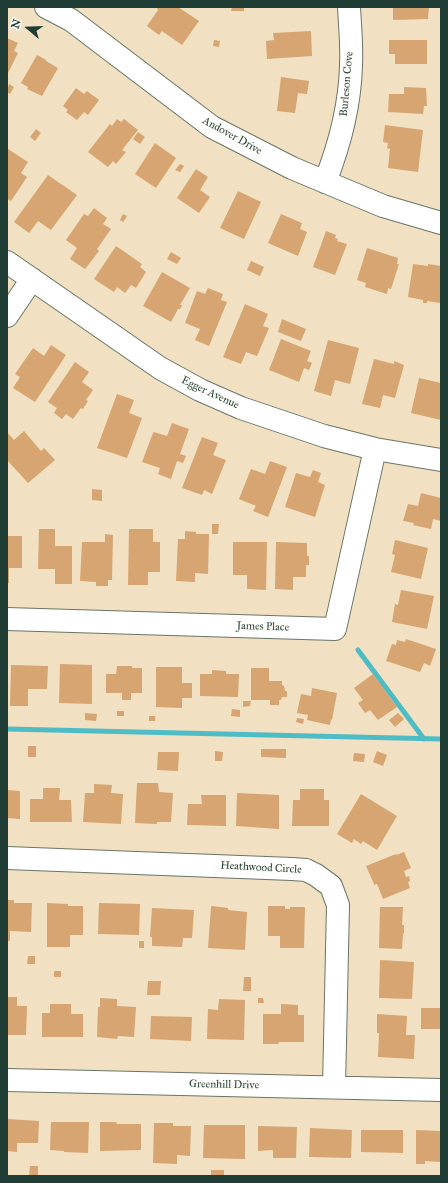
<!DOCTYPE html>
<style>
body{margin:0}
#map{position:relative;width:448px;height:1183px;overflow:hidden;background:#f1e0c2;font-family:"IM FELL Great Primer",serif}
canvas{display:block}
.frame{position:absolute;inset:0;border:8px solid #1f3d34;pointer-events:none}
.north{position:absolute;left:8px;top:8px;width:40px;height:40px;-webkit-text-stroke:3px #fdfcf7;paint-order:stroke;rotate:289deg;font-size:11px;font-weight:700;line-height:16px;text-align:center;color:#1f3d34}
.north::after{content:'';display:block;margin:auto;width:14px;height:18px;background:#1f3d34;clip-path:polygon(50% 0,100% 100%,50% 72%,0 100%)}
</style>
<div id="map">
<canvas width="448" height="1183"></canvas>
<div class="frame"></div>
<div class="north">N</div>
</div>
<script>
const context = document.querySelector('canvas').getContext('2d');
context.lineJoin = 'round';
function strokePath(path, color, width, dash) {
  context.strokeStyle = color;
  context.lineWidth = width;
  context.lineCap = dash ? 'butt' : 'round';
  context.setLineDash(dash || []);
  context.stroke(path);
}
function paint(path, color) {
  context.fillStyle = color;
  context.fill(path, 'evenodd');
}
function write(font, color, halo, rows, align = 'center') {
  context.font = font + ' "IM FELL Great Primer",serif';
  context.lineWidth = 3;
  context.setLineDash([]);
  context.textBaseline = 'middle';
  context.strokeStyle = halo;
  context.fillStyle = color;
  for (const [text, x, y, turn = 0] of rows) {
    context.save();
    context.translate(x, y);
    context.rotate((+turn || 0) * Math.PI / 180);
    context.textAlign = isNaN(turn) ? turn : align;
    if (halo) context.strokeText(text, 0, 0);
    context.fillText(text, 0, 0);
    context.restore();
  }
}
strokePath(new Path2D(`
 M358 650 424 739
 M7 729 441 739`), '#4ebcc5', 5);
paint(new Path2D(`
 M158 7H178L199 21 182 45 162 31 159 35 147 26 158 10 157 9Z
 M232 7H244V11H231Z
 M395 7H429L428 19 393 20V8Z
 M311 31 312 56 267 59 266 41 274 40 273 33Z
 M7 38 18 43 14 51 18 53 7 75Z
 M214 40 220 41 219 47 213 46Z
 M389 40H427V64H395V54H389Z
 M37 55 46 60V61L58 68 42 96 27 89 28 87 21 83Z
 M281 77 309 81 307 94 298 93 295 113 277 111Z
 M9 84 14 87 10 94 7 92Z
 M404 87 426 88 427 106H424L423 114 388 112 389 94H404Z
 M76 88 84 94 87 91 99 100 88 115 84 112 77 120 66 112 68 110 63 106Z
 M117 119 121 122 124 119 138 130 122 150 126 152 116 164 113 161 108 167 88 152 110 124 112 126Z
 M385 125 423 130 418 172 388 168 390 149 387 148 388 143 383 142Z
 M36 129 41 133 35 141 30 137Z
 M138 132 145 137 140 144 133 139Z
 M155 143 176 158 156 188 135 174Z
 M8 149 28 162 21 173 27 177 11 201 7 199Z
 M180 164 184 166 180 172 175 170Z
 M196 169 208 177 200 190 210 197 199 213 177 198Z
 M48 175 77 195 51 230 38 221 29 233 14 222Z
 M238 191 261 202 244 239 220 228Z
 M94 208 107 218 103 224 111 229 97 249 99 251 85 269 70 259 77 248 66 240 84 214 88 216Z
 M123 214 127 216 123 222 120 220Z
 M281 214 302 223 300 229 307 232 298 256 268 243Z
 M326 231 336 235 335 238 338 239 337 241 347 244 335 275 313 267Z
 M116 246 142 264 140 267 146 272 136 288 131 285 125 293 117 287 114 292 94 279Z
 M367 248 398 258 397 264H399L391 289 388 288 387 294 365 287 366 283 357 280Z
 M171 252 181 258 177 264 167 259Z
 M251 261 264 267 260 276 247 270Z
 M413 264 428 266V264L441 266 440 303 427 301V303H423V300L408 297Z
 M162 272 190 288 180 305H182L180 309H178L171 322 143 306Z
 M208 288 223 294 221 300 227 302 209 346 195 340 200 329 185 323 197 291 205 294Z
 M245 304 268 314 263 326 269 328 257 356 246 352 241 364 223 357Z
 M282 319 306 329 301 341 278 332Z
 M281 339 311 351 307 361 312 363 309 370 304 368 299 382 269 370Z
 M328 340 359 348 350 384 335 380 331 396 314 391Z
 M51 345 66 355 35 402 13 388 20 377 15 374 33 348 44 356Z
 M374 359 394 364V361L404 365 395 398 383 395 380 408 362 404Z
 M75 362 89 372 82 382 93 390 86 400 88 401 83 409 81 408 73 419 66 414 62 419 54 413 57 408 48 402Z
 M419 378 441 383V420L411 413Z
 M117 394 134 400 129 413 142 418 127 458 97 448Z
 M172 423 189 429 180 454 186 456 183 463 177 461 171 479 158 474 160 468 142 462 153 433 154 432 167 436Z
 M24 431 41 451 44 448 55 460 28 483 7 460V432L14 440Z
 M202 437 218 443 213 455 226 460 212 494 204 490 202 495 182 488Z
 M270 461 287 467 268 517 253 511 256 506 239 499 251 469 265 474Z
 M313 470 321 473 318 482 325 485 315 517 285 507 296 473 310 477Z
 M92 489 102 490V501L92 500Z
 M421 493 441 498V521L433 519 431 529 413 525 414 523 403 521 408 504 418 506Z
 M212 524H219L218 534H212Z
 M39 529H55V546H72V584H55V569H38Z
 M129 529H153V542H160V572H148V585H128Z
 M185 531 196 532V534H209L208 574 195 573V582L176 581 178 539H185Z
 M105 534 113 535 112 580H108V586H96V582L80 581 82 542H105Z
 M7 536H22V568H9V583H7Z
 M395 540 428 548 421 579 391 572 395 555 392 554Z
 M233 542H267L266 590 247 589V575H233Z
 M276 542 307 543V556H309V565H306V577H293V590L275 589Z
 M401 590 434 596 427 629 392 622 395 604 398 605Z
 M406 639 436 649 430 666 424 663 420 672 386 661 392 644 396 645 397 640 405 642Z
 M60 664 92 665V704L59 703Z
 M11 665 48 666 47 689H28V706H10Z
 M117 666H132V668H142V693H131V700H122V693H106V674H116Z
 M156 667H182V683H192V698H182V708L156 707Z
 M251 668H269V681H282V685L284 686 285 691H287V697H282L281 700H279V705H270V700H251Z
 M212 670 226 671V674H239L238 697 200 696V674H212Z
 M373 674 397 707 378 720 370 710 365 713 358 703 363 700 354 688Z
 M312 688 337 693 332 720 331 719 330 725 307 720 308 715 297 713 301 694 311 696Z
 M243 701H251L250 706 243 707Z
 M232 709 240 710V717L231 716Z
 M117 711H124V716H117Z
 M85 713 97 714 96 721 85 720Z
 M398 713 404 719 395 727 389 720Z
 M149 716H155V721H149Z
 M297 718 304 719 303 724 296 722Z
 M28 746H36V757H28Z
 M261 749H286V758L261 757Z
 M215 751 223 752 222 761H215Z
 M377 751 387 755 383 766 373 762Z
 M158 752H179L178 771 157 770Z
 M354 753 365 754 364 762 353 761Z
 M137 783H158L159 792 173 793 171 822H157V824L135 823Z
 M94 784 112 785 111 793 123 794 121 824 83 822 85 793H94Z
 M43 788H60L59 800H71L72 822H30V799H43Z
 M300 789H324V800H329V826H292L293 800H300Z
 M7 790 20 791V819L7 818Z
 M237 793 279 795V829L236 826Z
 M361 794 397 816 377 850 363 841 361 844 354 839 352 843 337 834Z
 M201 795H226V826L187 825 188 804H202Z
 M404 852 411 868 404 871 406 877 409 876 410 881 408 882 410 888 383 899 377 884 374 885V884L366 866 396 854V855Z
 M7 900H14V903H32L31 932 10 931V941H7Z
 M47 903 68 904V906H83V935H70V947H47Z
 M99 903 140 904 139 935 98 934Z
 M212 906 228 908V910L247 912 245 950 208 948 211 907Z
 M268 906H285V909H290V907H305L304 948H280V936H268Z
 M380 907H403L402 925H404V933L403 934 402 949 379 948Z
 M152 908 194 910 192 938H183L182 947 152 946V937H150Z
 M139 941H144V948H139Z
 M28 956H35V964H27Z
 M380 960 414 962 412 999 379 998Z
 M54 971H61V977H54Z
 M244 977H251V991H243Z
 M148 981H161L160 995H147Z
 M7 997H17V1006H27L26 1035H7Z
 M100 998 117 999V1006L136 1007 134 1037 118 1036 117 1039 97 1037 98 1007H100Z
 M258 998H263L264 1003H258Z
 M219 999 245 1000 244 1040 207 1039 208 1009 218 1010Z
 M50 1004H71V1014H83V1037H42V1013H50Z
 M281 1004 298 1005V1015H304V1042H279L278 1044H263V1014H281Z
 M421 1008H440V1029H421Z
 M377 1014 407 1016 406 1035H415L414 1059 378 1057 379 1033H377Z
 M151 1016 192 1017 191 1041 150 1039Z
 M7 1119 39 1121 38 1143H17V1152L7 1151Z
 M51 1122H89L88 1153 64 1152V1151L50 1150Z
 M100 1122H116L117 1124H141V1150L100 1151Z
 M154 1123H173V1126H191L190 1156 177 1155V1164L153 1163Z
 M204 1125H245V1159L203 1158Z
 M258 1126 297 1127 296 1158H273V1150L258 1151Z
 M310 1128 352 1130 351 1158 309 1157Z
 M361 1130H403V1153L361 1152Z
 M416 1130 441 1131V1162L425 1161V1164H416Z
 M30 1166H38V1176H29Z
 M211 1170H224V1176H211Z`), '#d6a571');
const minor = new Path2D(`
 M46 7 71 20 212 127 292 168 383 206 441 223
 M325 182C340 144 350 107 351 65 352 46 350 26 349 7
 M7 262 160 368 200 390 241 408 324 436 375 449 441 460
 M7 316 32 279
 M7 619 335 629 375 449
 M7 858 292 869 306 870 316 875 331 886 338 905 334 1087
 M7 1080 441 1090`);
strokePath(minor, '#687666', 24);
strokePath(minor, '#fff', 22);
write('11px', '#1f3d34', '#fdfcf7', [
 ["Burleson Cove",347,84,-85],
 ["Andover Drive",232,136,29],
 ["Egger Avenue",210,393,25],
 ["James Place",263,627,2],
 ["Heathwood Circle",261,868,3],
 ["Greenhill Drive",224,1085,1]
]);
</script>
